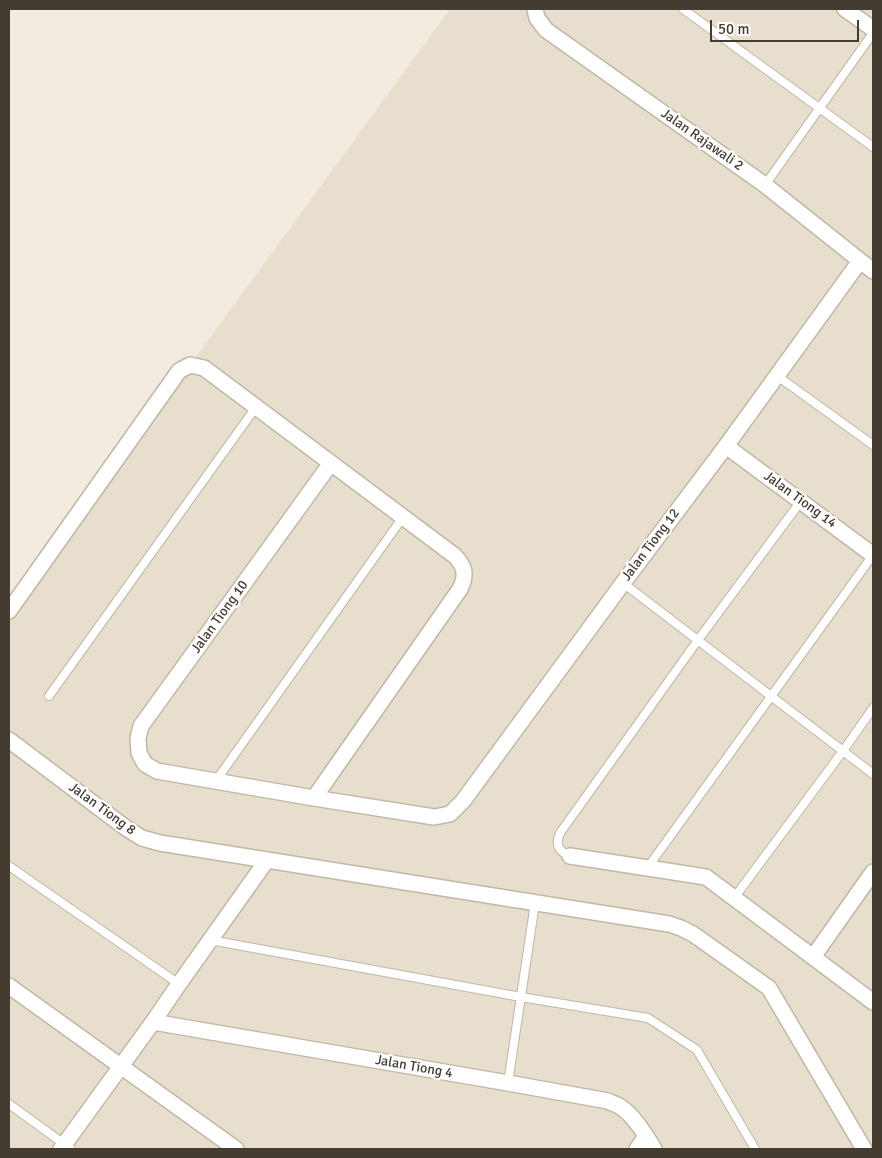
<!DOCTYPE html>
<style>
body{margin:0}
#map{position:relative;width:882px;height:1158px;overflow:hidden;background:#f2ece0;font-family:Signika,sans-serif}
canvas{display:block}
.frame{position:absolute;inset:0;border:10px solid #443c31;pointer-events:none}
.scale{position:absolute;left:710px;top:20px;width:149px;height:22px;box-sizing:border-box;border:2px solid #443c31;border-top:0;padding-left:6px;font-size:15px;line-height:18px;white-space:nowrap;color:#443c31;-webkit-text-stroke:4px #fff;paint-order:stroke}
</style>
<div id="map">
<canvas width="882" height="1158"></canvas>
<div class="frame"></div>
<div class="scale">50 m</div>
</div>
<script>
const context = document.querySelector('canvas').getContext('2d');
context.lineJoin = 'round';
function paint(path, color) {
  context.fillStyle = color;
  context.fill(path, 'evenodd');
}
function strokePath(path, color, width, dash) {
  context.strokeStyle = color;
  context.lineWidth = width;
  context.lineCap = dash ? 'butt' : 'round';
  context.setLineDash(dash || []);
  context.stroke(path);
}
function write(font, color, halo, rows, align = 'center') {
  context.font = font + ' Signika,sans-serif';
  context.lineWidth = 4.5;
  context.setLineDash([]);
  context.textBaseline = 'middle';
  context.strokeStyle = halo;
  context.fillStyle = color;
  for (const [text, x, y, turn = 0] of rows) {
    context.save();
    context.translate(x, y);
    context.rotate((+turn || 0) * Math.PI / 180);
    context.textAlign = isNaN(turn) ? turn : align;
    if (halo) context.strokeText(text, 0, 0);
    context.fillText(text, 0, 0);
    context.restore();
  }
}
paint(new Path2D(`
 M450 9H873V1149H9V613Z`), '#e7dece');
const lane = new Path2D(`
 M683 9 873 147
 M765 185 873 33
 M776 375 873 445
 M623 583 873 774
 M49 696 256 407
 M215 782 403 517
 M570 856C558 851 555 845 560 833L698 640 801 501
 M9 866 179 984
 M648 867 873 555
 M734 898 843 751 873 708
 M210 940 521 997 648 1018 697 1050 755 1149
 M508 1083 535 903
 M9 1104 71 1149`);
const street = new Path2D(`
 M535 9 537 18 546 30 765 185 873 271
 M845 9 873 29
 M726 446 873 555
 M331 463 141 726 138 738 139 753 145 764 157 771 314 798 434 817 450 814 463 801 623 583 726 446 860 261
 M9 611 179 371 190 365 204 368 455 556C465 567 467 575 460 589L314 798
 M9 740 126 828 142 838 160 843 669 924 681 928 693 934 769 988 864 1149
 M570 856 706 877 873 1002
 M813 957 873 872
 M9 986 236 1149
 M153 1022 508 1083 608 1101C611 1103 616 1104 619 1106 633 1114 646 1135 654 1149
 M61 1149 153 1022 179 984 267 860
 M637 1149 646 1136`);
strokePath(lane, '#c1b7a6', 10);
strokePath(street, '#c1b7a6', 18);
strokePath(lane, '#fff', 8);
strokePath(street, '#fff', 15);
write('14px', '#443c31', '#fff', [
 ["Jalan Rajawali 2",702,140,35],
 ["Jalan Tiong 14",800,500,36],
 ["Jalan Tiong 12",651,545,-53],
 ["Jalan Tiong 10",220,617,-54],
 ["Jalan Tiong 8",102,809,36],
 ["Jalan Tiong 4",414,1067,10]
]);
</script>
